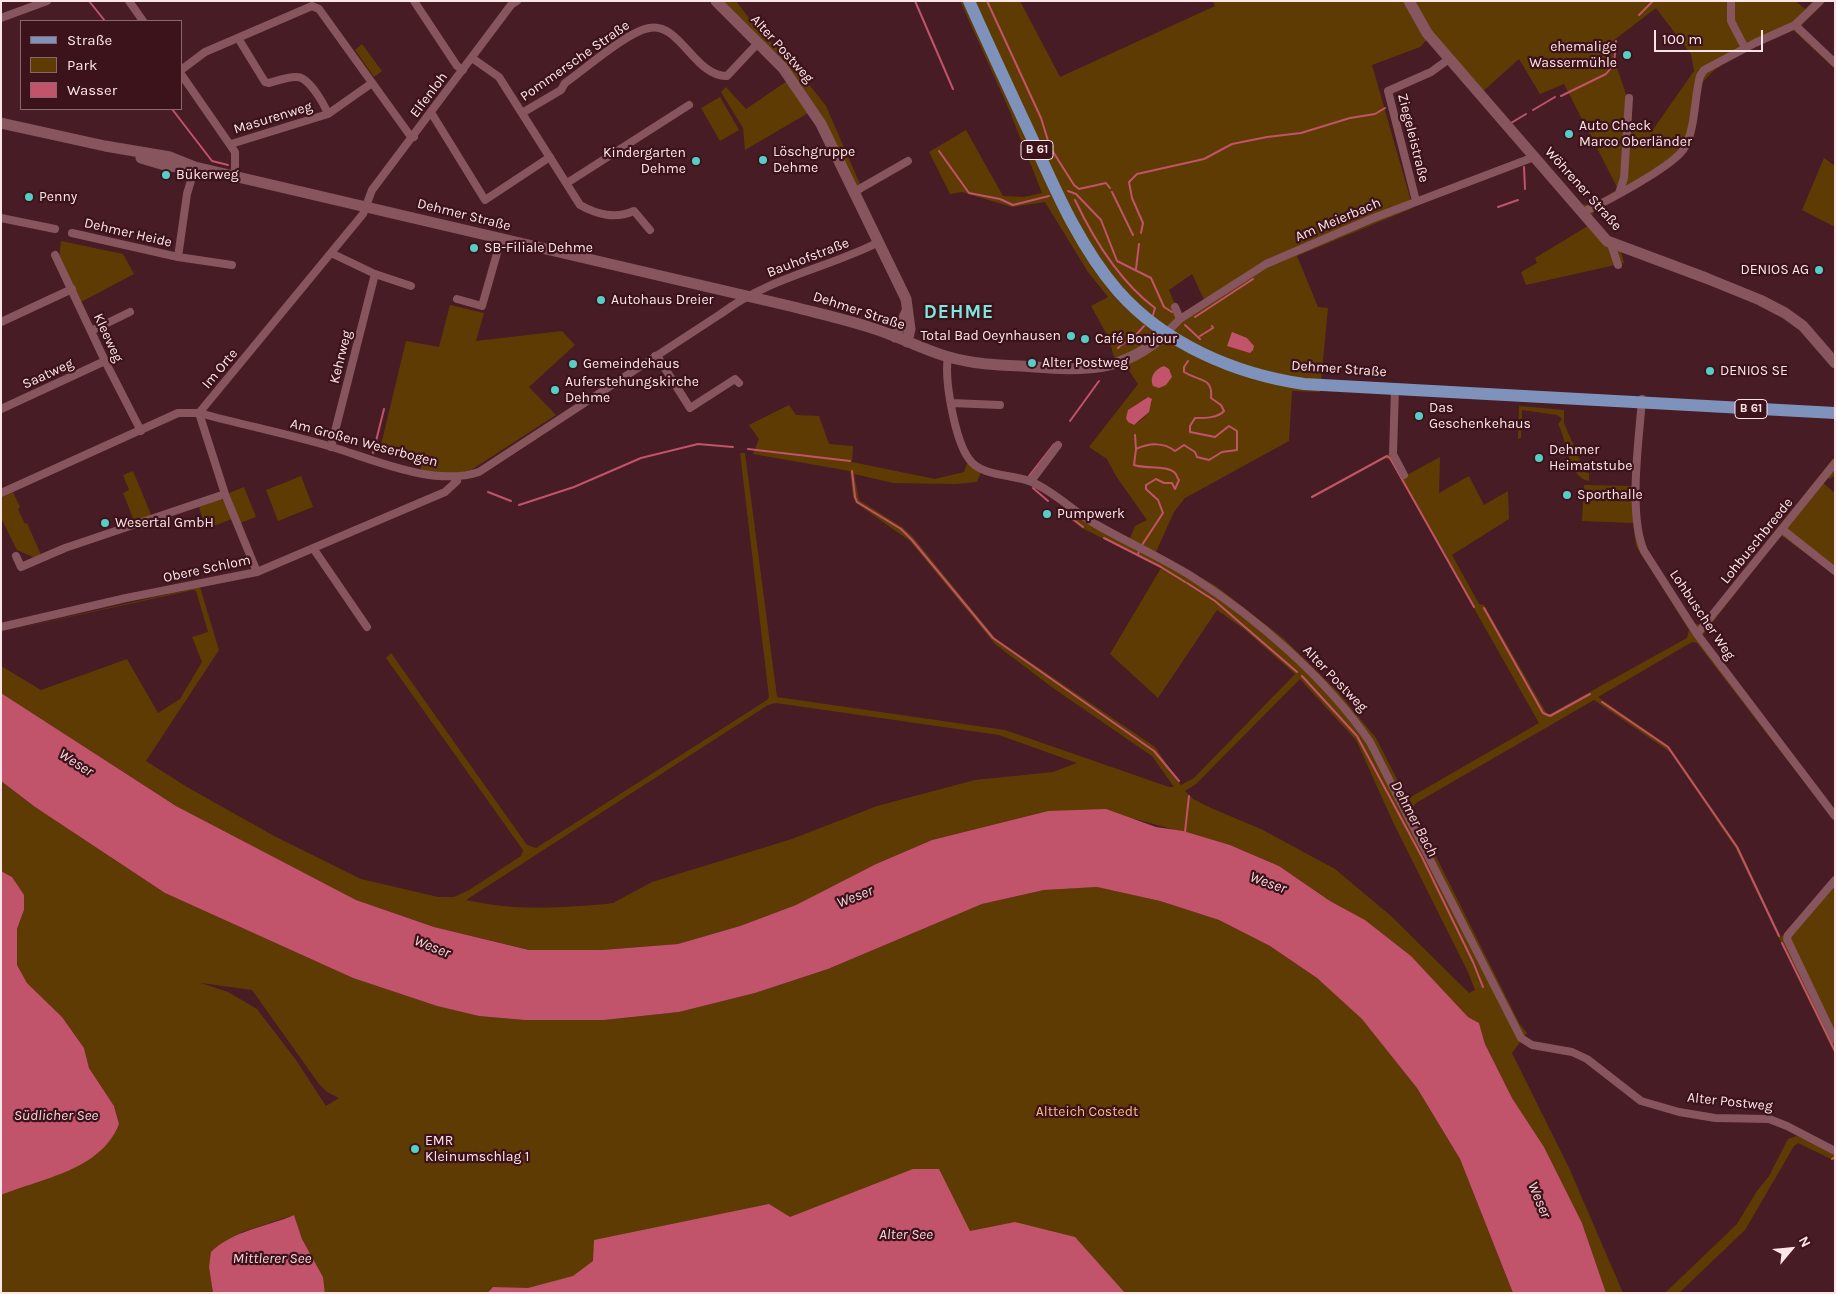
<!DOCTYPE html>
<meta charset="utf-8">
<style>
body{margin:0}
#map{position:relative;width:1836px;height:1294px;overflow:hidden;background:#471c25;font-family:Karla,sans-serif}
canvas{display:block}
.frame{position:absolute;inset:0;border:2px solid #fee6e8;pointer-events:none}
.legend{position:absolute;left:20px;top:20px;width:162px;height:90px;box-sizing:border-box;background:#3c121b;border:1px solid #8a676d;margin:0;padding:6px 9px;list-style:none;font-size:15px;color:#fee6e8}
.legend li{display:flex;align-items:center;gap:10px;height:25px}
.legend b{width:25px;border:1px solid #8a676d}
.north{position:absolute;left:1766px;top:1224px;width:50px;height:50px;-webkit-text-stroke:4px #3c121b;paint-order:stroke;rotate:62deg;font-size:14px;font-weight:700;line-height:20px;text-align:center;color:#fee6e8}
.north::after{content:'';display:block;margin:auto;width:18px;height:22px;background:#fee6e8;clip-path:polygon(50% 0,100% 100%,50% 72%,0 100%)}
.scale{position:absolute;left:1654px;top:30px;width:109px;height:22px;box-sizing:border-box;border:2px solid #fee6e8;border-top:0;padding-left:6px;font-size:15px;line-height:18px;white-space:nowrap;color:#fee6e8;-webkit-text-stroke:4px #3c121b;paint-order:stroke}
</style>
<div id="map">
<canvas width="1836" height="1294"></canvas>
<div class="frame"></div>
<ul class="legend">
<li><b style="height:6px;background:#7e92bc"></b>Straße</li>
<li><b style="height:14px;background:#5f3b04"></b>Park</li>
<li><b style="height:14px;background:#c1536a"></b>Wasser</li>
</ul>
<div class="north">N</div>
<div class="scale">100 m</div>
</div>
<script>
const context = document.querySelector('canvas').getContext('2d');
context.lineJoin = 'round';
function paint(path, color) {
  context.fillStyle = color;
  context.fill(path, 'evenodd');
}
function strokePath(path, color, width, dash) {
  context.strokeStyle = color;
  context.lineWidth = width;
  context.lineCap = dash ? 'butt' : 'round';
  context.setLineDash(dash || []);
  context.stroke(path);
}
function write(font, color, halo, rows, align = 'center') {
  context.font = font + ' Karla,sans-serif';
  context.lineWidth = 4.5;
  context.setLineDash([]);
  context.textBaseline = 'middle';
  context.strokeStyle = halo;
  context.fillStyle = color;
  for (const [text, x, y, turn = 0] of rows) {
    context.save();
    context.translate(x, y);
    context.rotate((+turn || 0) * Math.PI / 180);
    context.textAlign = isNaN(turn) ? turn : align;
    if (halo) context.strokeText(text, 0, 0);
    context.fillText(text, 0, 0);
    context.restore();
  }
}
paint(new Path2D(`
 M717 1H736L752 22 799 72 826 106 863 191 856 198 815 109 745 150 743 128 721 92 726 87 746 109 793 77Z
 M960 1H1020L1060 77 1215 6 1213 1H1795L1805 9 1813 1H1826L1801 26 1835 58V69L1792 29C1767 41 1703 65 1698 94 1696 108 1697 136 1690 147 1676 168 1619 196 1595 209L1591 218 1580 205 1593 204 1618 189 1564 84 1540 94 1519 59 1482 92 1432 34 1420 47 1372 65 1413 208 1297 256 1318 307 1328 308 1320 392 1292 391 1289 441 1185 498 1174 512 1156 552 1216 586 1283 638 1338 692 1376 738 1406 797 1409 798 1539 723 1390 460 1385 458 1312 498 1311 496 1390 453V418L1396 414 1395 454 1407 475 1440 457 1439 493 1469 476 1484 505 1508 491 1509 519 1452 555 1479 604 1484 605 1547 714H1550L1687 638 1689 630 1636 546 1633 523 1582 521 1584 485 1633 486V523L1640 524 1647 551 1695 624 1700 625 1835 456V477L1833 476 1830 479 1827 477 1823 483 1835 493V575L1782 536H1780L1702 636 1835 813V822L1697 643 1692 642 1598 697 1669 746 1739 848 1781 937 1835 875V1055L1736 849 1670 752 1594 700 1416 803 1412 808 1519 1023 1527 1033 1512 1053 1570 1170 1623 1293H1606L1582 1223 1544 1147 1512 1098 1485 1044 1479 1023 1468 1017 1411 956 1365 920 1330 901 1279 866 1230 845 1135 819 1048 811 932 840 876 864 796 905 740 926 678 944 602 950H530L434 927 356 900 176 806 1 693V666L41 690 127 659 158 713 180 699 202 662 192 637 208 632 196 591 193 590 1 632 200 587 219 650 146 761 187 787 276 837 361 879 438 897H454L469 890 521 856 523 850 386 658 391 653 527 845 536 848 767 700 769 697 740 453H745L777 697 1005 730 1169 787H1174L1152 756 1053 688 995 644 910 541 856 503 853 497 850 471 753 454 759 439 749 425 789 405 796 415 819 416 829 444 853 446 852 462 935 479 964 472 967 463 981 472 977 482 956 484 893 483 854 474 859 500 902 527 913 537 995 638 1155 747 1181 785 1194 778 1295 674 1244 629 1217 610 1158 698 1110 654 1161 568 1082 528 1062 513 1065 509 1087 524 1128 543 1135 526 1147 520 1116 476 1107 459 1089 447 1138 384 1128 369 1113 355 1110 340 1091 306 1108 297 1088 272 1045 202 1012 207 962 192 950 194 929 152 966 130 1003 196 1024 197 1042 193 1008 107ZM1656 8 1691 54 1694 71 1652 131 1640 123 1631 126 1632 112 1609 44ZM1192 274 1207 306 1182 321 1169 290ZM1147 397 1152 401C1149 412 1144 421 1132 425L1128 410ZM1300 679 1356 740 1393 822 1468 972 1475 990 1469 993 1391 916 1335 869 1261 829 1211 808 1193 799 1185 791 1196 784ZM776 703 999 735 1077 763 1053 772 975 780 877 806 792 839 652 882 613 903 606 904C555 908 516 911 466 900L768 705Z
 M362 44 382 71 374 77 355 50Z
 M720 97 739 130 720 141 701 108Z
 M1824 158 1835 166V227L1802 210Z
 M1596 221 1610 237 1721 289 1621 252 1624 263 1526 285 1521 272 1537 263 1535 258Z
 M61 241 123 254 134 274 81 302 59 258Z
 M450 305 484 313 476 341 562 331 575 345 529 387 556 415 471 470 455 474 421 470 418 454 381 445 406 341 439 347Z
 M1519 406 1564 410V423L1585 472 1589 473V481C1567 477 1568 442 1558 424L1562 419 1557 415 1522 410 1521 438 1518 439Z
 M133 471 152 517 135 523 123 493 129 490 123 475Z
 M301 476 313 507 278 521 266 490Z
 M244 487 256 517 240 523 229 493Z
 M13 492 20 507 18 509 25 524 27 523 41 555 35 558 17 550 1 518V498Z
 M221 499 225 502 232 519 206 529 199 507Z
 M1 781 35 807 165 893 353 978 437 1006 479 1016 524 1020H604L679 1012 755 993 828 969 982 904 1044 890 1097 887 1160 901 1219 920 1270 946 1317 978 1362 1018 1417 1088 1460 1159 1513 1293H495L491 1288 487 1293H325L323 1277 302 1239 294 1215 242 1232 209 1267 213 1293H1V1195C47 1176 95 1172 119 1124L114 1106 89 1068 84 1048 62 1017 27 983 17 965V929L24 910 12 877 1 871ZM201 983 252 990 319 1084 327 1092 339 1098 326 1106 296 1060 257 1009 228 992Z
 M1797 1136 1835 1153V1161L1798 1143 1794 1146 1745 1230 1679 1293H1665L1737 1224 1757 1191 1769 1176 1788 1139Z`), '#5f3b04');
paint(new Path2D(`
 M1232 332 1247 338 1254 346 1253 350 1250 353 1227 346Z
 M1164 366 1169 369 1172 377 1166 385 1159 388 1153 386C1149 377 1155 369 1164 366Z
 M1148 397 1152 399 1149 412 1134 425 1128 422 1126 418 1128 410Z
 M1 693 176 806 356 900 434 927 529 950H602L678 944 740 926 796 905 876 864 932 840 1048 811 1106 809 1156 827 1183 831 1230 845 1279 866 1330 901 1365 920 1411 956 1468 1017 1479 1023 1485 1044 1512 1098 1544 1147 1582 1223 1606 1293H1513L1460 1159 1417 1088 1362 1019 1317 978 1270 946 1219 920 1160 901 1097 887 1044 890 982 904 828 969 755 993 679 1012 604 1020H524L479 1016 437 1006 353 978 165 893 35 807 1 781Z
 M1 871 12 877 24 895V910L17 929V965L27 983 62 1017 84 1048 89 1068 114 1106 119 1124C101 1170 43 1178 1 1195Z
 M913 1169H939L970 1231 1015 1222 1075 1237 1125 1293H487L493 1287 528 1288 573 1276 593 1261 594 1240 769 1204 790 1217Z
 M294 1215 302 1239 323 1277 325 1293H213L209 1267 211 1252C234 1230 266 1227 294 1215Z`), '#c1536a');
strokePath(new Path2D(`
 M89 1 105 21
 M915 1 953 89
 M987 1 1041 118 1050 147 1074 185 1079 189 1106 183 1110 188
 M1639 15 1653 1
 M1561 96 1606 74 1614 64 1616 41
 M172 109 212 161 228 165
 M1533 110 1555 97
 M1511 123 1526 114
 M939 151 969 193 1000 199 1013 205 1049 196
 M1524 167 1525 189
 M1068 191 1076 194 1101 220 1117 261 1151 278 1164 307 1172 312
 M1112 192 1133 235
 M1075 200C1094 240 1119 281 1155 308L1153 315
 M1498 207 1518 200
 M1141 233 1143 223 1132 198 1129 182 1137 174 1204 159 1232 144 1267 137 1301 133 1350 118 1375 114 1385 108
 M1136 269 1139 244
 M1195 317 1253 279
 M1185 325 1200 339
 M1200 336 1213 328 1212 326
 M1120 346 1136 335 1144 326
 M1118 348 1119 347
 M1070 421 1099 381
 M1135 435 1136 449
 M748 449 850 461
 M373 453 384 409
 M852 471 855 497 857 502 901 529 912 540 993 638 1154 751 1179 781
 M1029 476 1054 444
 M1033 488 1048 501
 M488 492 511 501
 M1312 497 1387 456 1390 458 1474 607
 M519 505 574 487 641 458 698 444 733 447
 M1060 509 1083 527
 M1104 538 1161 567 1185 582
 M1142 545 1163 513 1158 500 1146 489V485L1156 479 1164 483H1172L1175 489 1179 480C1177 478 1177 475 1175 473 1168 465 1144 469 1134 465L1136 449C1149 443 1164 442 1175 451L1184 445 1195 452 1197 457 1209 460 1222 452 1237 450V431L1229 426 1215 437 1190 432V426L1195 418C1205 418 1218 418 1224 411L1221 405 1211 398C1213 377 1200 382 1184 372V367L1188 361
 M1138 554 1140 549
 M1187 583 1215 601 1297 672
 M1484 608 1543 713 1550 716 1590 694
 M1302 676 1357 736 1422 857 1473 962 1483 987
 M1602 702 1668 747 1737 847 1779 936
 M1185 832 1189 796
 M1782 943 1835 1051
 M1832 1159 1835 1157`), '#c1536a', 2);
strokePath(new Path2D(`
 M129 1 143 21
 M414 1 457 66 463 70
 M1731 1V21L1745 48
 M1 18 47 1
 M1795 25 1835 63
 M238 38 265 82 269 83C277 81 289 76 297 77 309 77 324 104 328 114
 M472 58 499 77 580 205C598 215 615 219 634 211L650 230
 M181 70 205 52 312 6 319 9 409 134 414 137
 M181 74 235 152V177
 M522 113 561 90 565 83C585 69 627 32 649 28 679 21 695 77 727 76L758 43
 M432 114 485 200 550 157
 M231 144 328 114 372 83
 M567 183 689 105
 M854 192 908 161
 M1619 193 1624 178 1629 98
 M1416 201 1388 91 1431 72 1449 59
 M1583 212C1604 203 1670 168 1683 150 1696 131 1694 97 1700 76L1704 70 1755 43 1795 25 1820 1
 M1 218 55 229
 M72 233 178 257 232 265
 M1611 244 1618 265
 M331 253 375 274 411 286
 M55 255 105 361 141 431
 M178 257 187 194 195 167
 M457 299 482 306 501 239
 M1175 307 1180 319
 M1 322 72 289
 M91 331 130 312
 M1166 333 1180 319 1266 264 1371 219 1534 157
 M655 356 659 359 690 408 735 379 739 383
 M948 357C944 380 955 440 969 459 981 477 1014 474 1032 482 1054 492 1071 509 1092 522 1124 541 1159 556 1191 576 1257 618 1326 678 1370 742L1521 1038 1532 1045 1572 1052 1587 1059 1641 1101 1679 1112 1715 1118 1769 1119 1787 1126 1835 1151
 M1395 388 1393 454 1404 475
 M1642 399C1639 440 1628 514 1644 551L1697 634 1835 816
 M951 403 1000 405
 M1 409 105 361
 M331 447 375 274
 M1031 481 1058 445
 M1 493 178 413H199C243 425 288 434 332 447 375 460 434 487 479 472L722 313C768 278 828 268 879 242
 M1783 530 1835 571
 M313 548 367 627
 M16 556 21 567 65 548 225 494
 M257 572 225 494 199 413 363 214 372 190 511 5 517 1
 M1 627 126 598 257 572 445 492 457 481 454 478
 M1697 634 1835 463
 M1835 880 1788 935 1787 939 1835 1040`), '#86555d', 8);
strokePath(new Path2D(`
 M716 1 783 68 821 124 906 299 910 329 907 342
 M1409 1 1427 33 1607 241 1706 278 1760 300 1785 313 1803 326 1835 363
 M1 123 105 146 170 157 195 167 794 307C821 314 848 320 875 329 900 337 924 350 949 357 972 364 997 365 1021 366 1079 370 1120 376 1166 333
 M141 158 168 166 191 168
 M895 337 907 311`), '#86555d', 11);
strokePath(new Path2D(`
 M969 1C989 46 1010 91 1031 136 1055 189 1079 246 1118 291 1165 344 1235 374 1304 384L1835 413`), '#7e92bc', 12);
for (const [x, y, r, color] of [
 [1627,55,5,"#55cec6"],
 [1569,134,5,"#55cec6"],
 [763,160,5,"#55cec6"],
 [696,161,5,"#55cec6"],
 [166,175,5,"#55cec6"],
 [29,197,5,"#55cec6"],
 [474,248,5,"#55cec6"],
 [1819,270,5,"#55cec6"],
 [601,300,5,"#55cec6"],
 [1071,336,5,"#55cec6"],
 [1085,339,5,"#55cec6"],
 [1032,363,5,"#55cec6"],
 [573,364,5,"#55cec6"],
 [1710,371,5,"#55cec6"],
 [555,390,5,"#55cec6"],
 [1419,416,5,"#55cec6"],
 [1539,458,5,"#55cec6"],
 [1567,495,5,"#55cec6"],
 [1047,514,5,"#55cec6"],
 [105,523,5,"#55cec6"],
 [415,1149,5,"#55cec6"]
]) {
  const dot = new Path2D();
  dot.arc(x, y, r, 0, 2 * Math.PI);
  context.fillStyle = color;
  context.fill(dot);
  strokePath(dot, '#3c121b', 2);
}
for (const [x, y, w] of [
 [1037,150,32],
 [1751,409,32]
]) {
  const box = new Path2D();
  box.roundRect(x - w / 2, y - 9.5, w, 19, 4);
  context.fillStyle = '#3c121b';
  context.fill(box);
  strokePath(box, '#fee6e8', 1);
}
write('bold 12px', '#fee6e8', null, [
 ["B 61",1037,150],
 ["B 61",1751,409]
]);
write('14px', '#fee6e8', '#3c121b', [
 ["ehemalige",1617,47,"right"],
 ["Wassermühle",1617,63,"right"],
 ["Auto Check",1579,126],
 ["Marco Oberländer",1579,142],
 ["Löschgruppe",773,152],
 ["Dehme",773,168],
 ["Kindergarten",686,153,"right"],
 ["Dehme",686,169,"right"],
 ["Bükerweg",176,175],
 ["Penny",39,197],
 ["SB-Filiale Dehme",484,248],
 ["DENIOS AG",1809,270,"right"],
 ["Autohaus Dreier",611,300],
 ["Total Bad Oeynhausen",1061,336,"right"],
 ["Café Bonjour",1095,339],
 ["Alter Postweg",1042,363],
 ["Gemeindehaus",583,364],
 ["DENIOS SE",1720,371],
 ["Auferstehungskirche",565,382],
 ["Dehme",565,398],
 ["Das",1429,408],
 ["Geschenkehaus",1429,424],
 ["Dehmer",1549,450],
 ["Heimatstube",1549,466],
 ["Sporthalle",1577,495],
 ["Pumpwerk",1057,514],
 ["Wesertal GmbH",115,523],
 ["EMR",425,1141],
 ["Kleinumschlag 1",425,1157]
], 'left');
write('14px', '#fee6e8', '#3c121b', [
 ["Alter Postweg",782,49,48],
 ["Pommersche Straße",575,61,-35],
 ["Elfenloh",429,95,-53],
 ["Masurenweg",273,118,-17],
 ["Ziegeleistraße",1413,138,76],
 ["Wöhrener Straße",1583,189,48],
 ["Dehmer Straße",464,215,14],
 ["Am Meierbach",1338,220,-23],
 ["Dehmer Heide",128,233,13],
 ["Bauhofstraße",808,258,-21],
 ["Dehmer Straße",859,311,18],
 ["Kleeweg",108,338,65],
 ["Kehrweg",341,357,-76],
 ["Im Orte",220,369,-50],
 ["Dehmer Straße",1339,369,4],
 ["Saatweg",48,374,-25],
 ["Am Großen Weserbogen",364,443,15],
 ["Lohbuschbreede",1757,541,-51],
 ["Obere Schlom",207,569,-12],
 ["Lohbuscher Weg",1702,615,56],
 ["Alter Postweg",1335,679,46],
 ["Alter Postweg",1730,1102,6]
]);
write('14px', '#f7bf7f', '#3c121b', [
 ["Altteich Costedt",1087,1112]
]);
write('italic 15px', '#f5d6da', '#3c121b', [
 ["Weser",76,763,33],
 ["Dehmer Bach",1414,819,62],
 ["Weser",1268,883,20],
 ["Weser",855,897,-21],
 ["Weser",432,947,22],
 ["Südlicher See",56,1116],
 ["Weser",1539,1200,67],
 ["Alter See",906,1235],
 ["Mittlerer See",272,1259]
]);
context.letterSpacing = '1px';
write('bold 19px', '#7de8e0', '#3c121b', [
 ["DEHME",959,313]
]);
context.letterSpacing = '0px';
</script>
